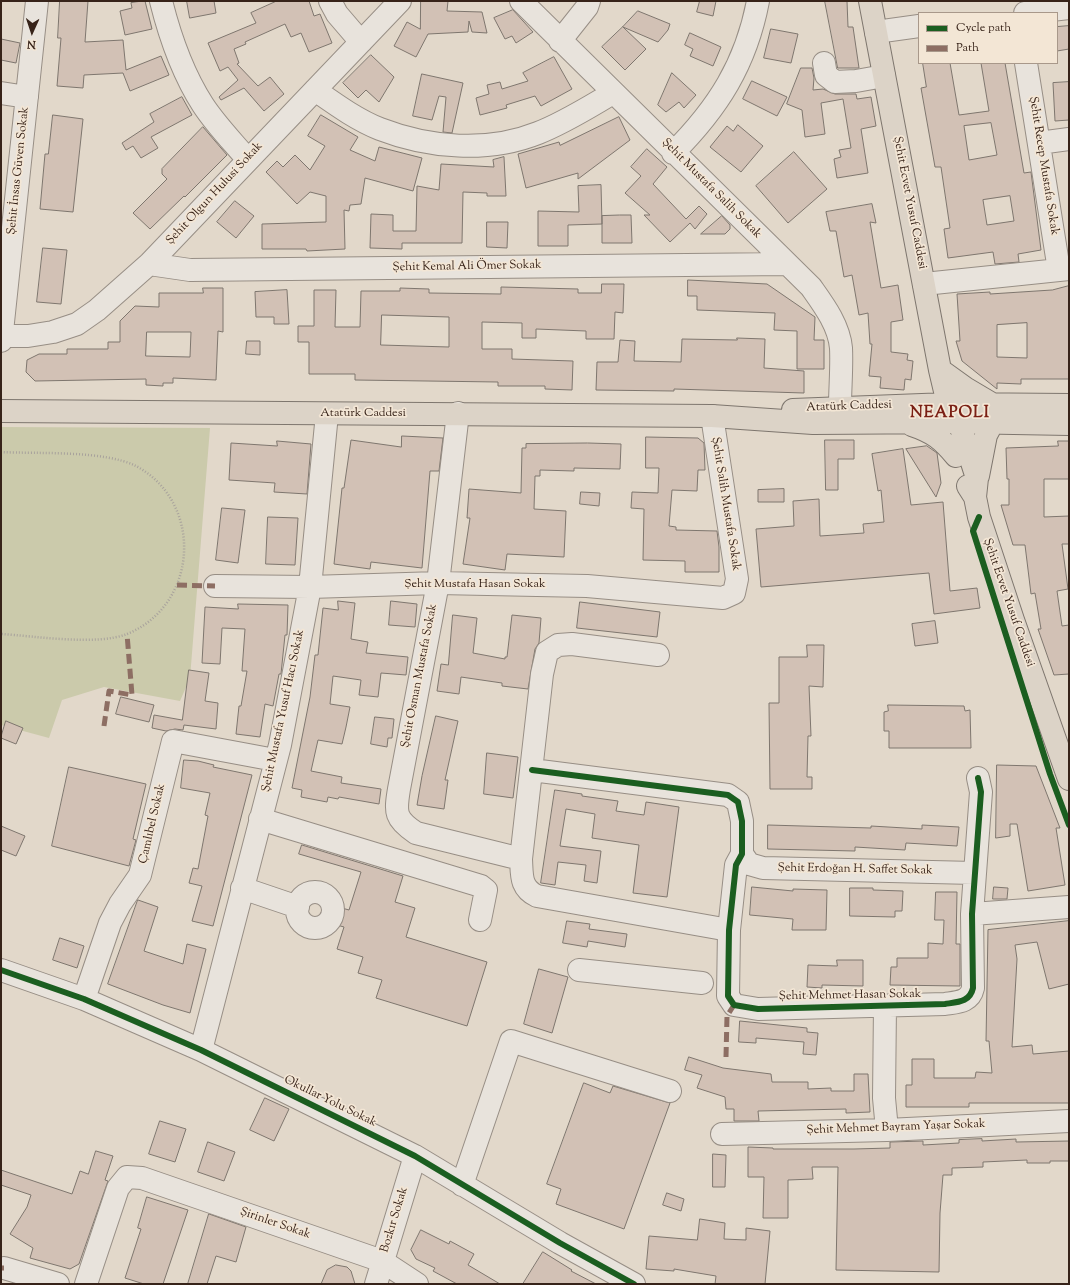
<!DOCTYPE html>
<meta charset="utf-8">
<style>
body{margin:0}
#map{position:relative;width:1070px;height:1285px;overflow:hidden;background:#e2d8ca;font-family:"Sorts Mill Goudy",serif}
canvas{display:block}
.frame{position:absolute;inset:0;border:2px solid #372319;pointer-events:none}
.legend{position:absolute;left:918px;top:12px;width:140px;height:52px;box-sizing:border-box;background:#f3e6d5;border:1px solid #a8988a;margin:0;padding:5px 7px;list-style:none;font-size:12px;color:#372319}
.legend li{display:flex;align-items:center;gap:8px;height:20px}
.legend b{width:20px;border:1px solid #a8988a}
.north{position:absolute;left:12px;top:12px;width:40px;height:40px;-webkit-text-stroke:3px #f3e6d5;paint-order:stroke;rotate:183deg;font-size:11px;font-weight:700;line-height:16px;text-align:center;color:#372319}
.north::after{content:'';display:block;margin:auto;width:14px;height:18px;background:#372319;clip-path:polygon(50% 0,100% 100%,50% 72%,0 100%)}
</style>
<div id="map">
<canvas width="1070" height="1285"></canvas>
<div class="frame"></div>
<ul class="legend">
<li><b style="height:5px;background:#1b5e20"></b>Cycle path</li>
<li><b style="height:5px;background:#8d6e63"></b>Path</li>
</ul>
<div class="north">N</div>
</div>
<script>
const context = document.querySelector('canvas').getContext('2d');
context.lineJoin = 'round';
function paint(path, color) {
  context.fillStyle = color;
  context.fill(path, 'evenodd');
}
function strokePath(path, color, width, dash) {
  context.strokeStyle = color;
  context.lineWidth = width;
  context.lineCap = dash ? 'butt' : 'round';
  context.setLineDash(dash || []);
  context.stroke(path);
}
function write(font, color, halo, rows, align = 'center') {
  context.font = font + ' "Sorts Mill Goudy",serif';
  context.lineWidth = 3.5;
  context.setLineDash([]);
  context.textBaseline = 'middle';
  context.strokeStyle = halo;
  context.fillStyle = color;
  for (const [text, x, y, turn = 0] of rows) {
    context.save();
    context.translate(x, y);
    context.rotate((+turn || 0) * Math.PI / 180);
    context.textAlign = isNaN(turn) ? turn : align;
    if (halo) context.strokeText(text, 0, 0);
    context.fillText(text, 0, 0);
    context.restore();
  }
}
paint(new Path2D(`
 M1 427 210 428 190 678 180 701 104 687 62 700 49 738 1 725Z`), '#cbcaab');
const building = new Path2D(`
 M60 1H88L85 42 123 40 126 70 161 56 169 75 130 91 123 73 84 75 83 88 57 86 61 38H58Z
 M145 1 152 29 125 35 120 11 132 8 131 3Z
 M187 1H214L216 13 190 18Z
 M277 1H309L314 16 320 14 332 43 309 52 301 33 291 37 285 24 245 42 246 44 234 49 239 63 237 64 258 86 270 77 284 94 264 111 244 88 221 100 219 97 238 80 228 67 220 71 208 43 256 23 251 13Z
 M421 1H448L447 11 482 12 487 33 472 32 469 21 468 32 428 34 416 57 394 46 407 22 420 29Z
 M700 1H716L713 16 697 12Z
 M825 1H847L848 27H853L859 68H838Z
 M513 10 533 32 516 43 512 36 505 39 494 18Z
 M638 11 670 24 668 30 658 42 623 27Z
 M1069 26V49L1057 51V27Z
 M623 27 646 49 625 70 602 47Z
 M771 29 798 34 791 63 764 58Z
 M690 33 721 47 713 66 690 56 693 49 685 45Z
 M1 39 20 43 16 63 1 60Z
 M371 55 394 77 379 102 366 90 358 98 343 83Z
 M554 57 572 89 541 106 535 96 506 105 507 108 480 115 476 98 489 94 487 85 500 82 502 89 528 81 523 73Z
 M923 63H950L959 115 989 111 981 63H1005L1024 173 1031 172 1041 250 1018 254 1019 262 995 264 993 252 948 258 944 229 950 228 941 167H935L921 88 926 87ZM991 123 997 155 969 160 964 126ZM1010 196 1014 221 987 225 983 200Z
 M801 68H812L814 78 813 90 823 89 835 94H856L857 99 871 97 876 126 861 129 868 173 837 178 834 159 841 157 839 150 851 148 843 99 821 103 825 134 805 137 802 110 787 104Z
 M672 73 696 95 684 108 679 102 666 112 658 105Z
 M422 74 463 83 452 133 443 132 446 97 439 96 432 120 413 116Z
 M752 81 787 97 777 116 743 99Z
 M1069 82V120L1055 121 1053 83Z
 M182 97 192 115 151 137 158 148 141 158 133 146 126 150 122 143 154 122 150 114Z
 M53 115 83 119 73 212 40 209 45 154H48Z
 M321 115 358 137 350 150 375 161 379 147 422 158 413 191 365 178 361 204 350 205 349 211 344 210 345 249 307 251 306 249H262V224L326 222V196L310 192 297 204 266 172 277 161 283 167 295 155 310 170 325 146 308 136Z
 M619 117 630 140 578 179V173L526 188 518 154 559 142 560 145Z
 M738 125 763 146 741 172 710 147 727 126 733 131Z
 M203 127 227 155 185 197 184 196 150 229 133 213 167 179 162 174V169Z
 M647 149 667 167 653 184 686 219 699 206 707 214 695 229 690 223 670 242 644 215H650L625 193 641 176 631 167Z
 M794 152 827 189 788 223 756 186Z
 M504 157 506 196H487V193L463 192 462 243H402V249L370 248 371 214 393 215V231H416L417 186 439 190 441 164 494 167 493 160Z
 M601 185 602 224 568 225V246H538V211L579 212 578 186Z
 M235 201 254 216 236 238 217 222Z
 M872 204 876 223 870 222 881 288 898 285 903 320 891 322V352L908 354 907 360 913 361 911 380 905 379 904 390 880 388 881 377 869 376 872 344H870L868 313 859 315 852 275 844 277 836 231H830L826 212Z
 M620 215H631L632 243H602V216Z
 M722 216 730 225V229L725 234H701Z
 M487 222H508L507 248 487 247Z
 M43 248 67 250 61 304 37 302Z
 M688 280 767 284 815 317 814 340H824V369H797V331L774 330 775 313 697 310V296H688Z
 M602 284H624L623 313 615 312 614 339H586V331L536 329V338H522V323L482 322V349H512V359L573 361 572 390 545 389V386H498V382L355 380V374H309V342H298V326H314V290H336L335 327H360L361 291H400V288L429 289V293L501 294V287L578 289V293H601ZM382 315 449 317V347L381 345Z
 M1069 286V379H1021V384L997 383V389L962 361 956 341H960L957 294 990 292V294L1052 290ZM1027 323V358L997 357V325Z
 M203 288H223V332L218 331 216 380 173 378V383H163V386L146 385V379L35 381 26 372 27 360 39 354H67V349H108V342H120V321L135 306 159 307V293H203ZM147 332H191L190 357 146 356Z
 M287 290 289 324H274V317H256L255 292Z
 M737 338 765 339 764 368 804 371V393L674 389V391L596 390 597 362H618L620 340 635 341 634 361 681 362 682 339 737 340Z
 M247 341H260V355L246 354Z
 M402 436 443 438 439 471H430L422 568 371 562 370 569 334 564 342 488H344L351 440 401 447Z
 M646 437 698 438 704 443 705 470H698L697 491 672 490 669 526 676 527V530L717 531 719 547V572H685V561L643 560 644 509 631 508 632 492 658 493 659 468H646Z
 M825 440H854V459H838V490H826Z
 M277 441 311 444 307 494 274 492 275 483 229 480 231 443 277 446Z
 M1058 441H1069V479H1044V517L1069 516V544H1062L1068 589 1057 591 1062 626 1069 625V674L1054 675 1038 629H1041L1035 593 1031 594 1025 545H1013L1001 505H1009V479H1007L1006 448 1058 446Z
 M588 443 621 444 620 469 574 468V471L540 470V476H535L534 509 566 511 564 557 507 554 505 570 463 564 470 518H467L469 489 521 493 522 448H526V444Z
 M927 446 937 453 941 483 936 497 906 449Z
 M903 449 911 505 943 502 950 591 977 588 980 608 934 614 929 573 761 587 756 529 794 526 793 501 819 499 820 536 864 533 863 524 884 522 881 490 878 491 872 454Z
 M784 489V502H758V490Z
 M581 492 600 493 599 506 580 504Z
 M222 508 245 510 238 563 216 560Z
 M268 517 298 518 295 565 266 564Z
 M338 601 355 603 351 639 368 642 366 653 408 657 406 675 381 673 378 697 359 695 361 680 333 676 330 704 350 707 346 727 342 744 318 740 311 771 342 777 341 783 381 789 379 804 339 797 338 799 328 797 327 802 301 797 302 790 292 788 310 697 315 655H318L323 608 338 610Z
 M391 601 417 604 415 627 389 625Z
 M580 602 660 612 657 637 577 628Z
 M238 604 288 605 287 635H285L281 674H279L273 706 265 704 260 737 236 734 239 706H241L247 671H242L245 629 222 628 220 664 202 663 205 607 238 609Z
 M453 615 477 618 473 653 505 659V657H507L512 615 541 618 539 643 535 649 528 689 502 686V683L461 677 459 694 437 691 441 664 448 665Z
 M935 621 938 643 915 646 912 624Z
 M807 645H824L823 687 809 686 811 736H808L807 777H812V789H770L769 703H779V657H807Z
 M189 670 209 673 205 701 218 703 216 729 184 725 183 730 175 729 166 731 152 728 154 715 182 720Z
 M121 697 154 705 149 722 116 714Z
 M888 705 964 706 965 711 970 710 971 748H889V731H884V712L888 711Z
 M436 716 458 721 445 780H448L444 809 417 805 422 776Z
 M375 717 394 719 392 738H388L387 747 371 744Z
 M6 721 23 728 16 744 1 738Z
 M487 753 518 757 513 798 484 794Z
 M184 760 198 761 214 765 213 767 252 775 213 926 192 921 202 886 189 883 193 868 198 869 208 816 205 815 210 793 181 788Z
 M997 765 1036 766 1060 828H1056L1065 885 1028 891 1017 824H1010V836L996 838Z
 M69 767 146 784 133 839 136 840 129 866 52 846Z
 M555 790 582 794V796L618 801 616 811 644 815 646 802 679 807 667 897 633 893 639 845 592 838 595 814 566 809 560 846 601 851 597 883 584 881 586 865 558 862 555 885 541 883Z
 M768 825 871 828V826L922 829V825L959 827 957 846 906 843 905 850 855 847V851L768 849Z
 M1 826 25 836 16 856 1 850Z
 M302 845 403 876 395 902 415 908 406 937 487 962 467 1026 376 998 382 980 358 973 363 957 337 949 344 927 319 920 324 903 349 910 361 872 299 854Z
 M752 887 793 891V889L827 890 826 930H792L793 919 750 915Z
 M994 887 1008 888 1007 899H993Z
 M850 888H873V890L903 891 902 911H895V917L850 916Z
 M936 892H957L956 944H960V986L890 985 891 967H897V958H928V943L943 944 944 920H935Z
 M138 900 158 907 144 951 183 964 187 944 206 949 190 1013 163 1005 108 984Z
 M567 921 590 924 589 929 627 934 625 947 588 941 587 947 563 943Z
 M1069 921V984L1049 989 1037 942 1015 945 1017 959 1012 1047 1032 1045 1033 1054 1069 1051V1103H969V1107H906V1085H912V1059H934V1078H975L976 1072 992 1073 989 1041H986L988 930Z
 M60 938 84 946 77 968 53 960Z
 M837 960H863V986L822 985V988L807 987 808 965 837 966Z
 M539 969 568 977 552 1033 524 1024Z
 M740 1021 807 1028V1032L818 1033 816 1055 803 1054 804 1042 756 1038V1043L739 1042Z
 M689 1057 723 1068 771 1074 772 1082H808V1089L831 1088V1091H854V1074H868L870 1112 846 1113V1109L758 1111 759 1121H734V1109H726L725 1097 697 1088 702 1075 685 1070Z
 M584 1083 610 1093 613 1086 670 1103 624 1229 556 1204 561 1189 547 1184Z
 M265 1098 289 1109 274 1141 250 1130Z
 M160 1121 186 1129 175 1162 149 1154Z
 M982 1139V1141L1016 1139V1142L1069 1141V1161H1050V1163H1027V1160L983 1162V1167L952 1168V1175H943L940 1213 939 1272 836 1270 838 1167H812L813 1179 788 1180V1218H763L764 1177H748V1147L773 1148V1149H854L890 1148V1142L923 1141V1145L959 1143V1140Z
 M208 1142 235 1152 224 1181 198 1172Z
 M96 1151 113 1156 105 1180 108 1181 79 1264 70 1269 30 1258 33 1248 10 1234 27 1207 31 1195 1 1185V1170L72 1194 80 1171 88 1174Z
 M713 1154 726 1155 725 1187H713Z
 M667 1193 684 1199 681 1211 663 1205Z
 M147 1197 188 1210 163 1284H144L125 1278 141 1229 138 1228Z
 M209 1214 246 1227 236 1262 216 1256 207 1284H188Z
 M700 1219 725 1223 724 1239 746 1240V1228L770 1231 765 1284H715L716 1276 674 1269V1271L646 1269 649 1236 697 1240Z
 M421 1230 449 1244 450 1241 474 1254 468 1265 500 1284H457L433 1271 435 1268 416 1259 411 1250Z
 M543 1252 572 1270 571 1271 596 1284H523Z
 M336 1265 347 1267 351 1271 355 1284H321L327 1270Z`);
paint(building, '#d2c1b5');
strokePath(building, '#7e766e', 1);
const minor = new Path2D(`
 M161 1C170 37 183 74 203 105 216 125 233 142 248 160
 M330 1 337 14 361 42
 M521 1 811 287C823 304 839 325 841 348 842 367 840 388 840 407
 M1025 13 1069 8
 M876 32 919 26
 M560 41 587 7 589 1
 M824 63 826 75 835 82 856 81 884 76
 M1026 63 1059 270
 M315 90C335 104 357 120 380 129 429 148 488 153 538 133 564 123 589 107 613 93
 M1 93 27 97
 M1039 143 1069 139
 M673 153C718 108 746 64 758 1
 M149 264 190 270 786 264
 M924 284 1069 269
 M2 336H28L53 332 77 324 97 310 149 264 400 1
 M1 341 37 1
 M458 413 438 583 399 789C395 813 395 819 416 833L521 859
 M215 586 310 587 438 583 587 586 723 598 734 593 737 579 712 416
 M658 655 572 644 558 645 547 652 542 674 521 859C522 875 520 888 537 896L729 930
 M532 770 728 795 738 802 742 821V854L736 865 729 930 728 996 734 1005 758 1009 945 1004C958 1002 970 1002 973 988L972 914 981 792 978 778
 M260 819 481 886 486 890 480 920
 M742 854 749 864 763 868 974 873
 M242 888 298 907
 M297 910a18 18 0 1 1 36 0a18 18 0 1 1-36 0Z
 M972 914 1069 907
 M1 970 84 999 201 1050 415 1156 560 1243 634 1284
 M579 970 702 983
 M84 999 110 923 120 904 140 875 173 741 275 760
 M885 1006 884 1098 887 1130
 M201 1050 280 745 310 587 327 414
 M722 1134 887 1130 1069 1121
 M462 1185 511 1041 670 1091
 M4 1268 58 1284
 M86 1284 118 1188 127 1177 142 1178 382 1261 417 1284
 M376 1284 415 1156`);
const major = new Path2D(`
 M870 1 940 370 948 404 959 422 977 478 975 497
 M940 370 965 388 992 404
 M793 410 948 404 1069 405
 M1 411 712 416 813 423 959 422 1069 424
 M912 425C933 432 942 439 956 456
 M978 476 986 435 993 422
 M968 486 975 497 979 517 1013 620 1069 779`);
strokePath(minor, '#978e85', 24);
strokePath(major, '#7e766e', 24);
strokePath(new Path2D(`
 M1 452C38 454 104 450 136 466 204 502 199 605 127 634 97 646 35 636 1 634`), '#a8a29c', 2.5, [1, 2]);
strokePath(minor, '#e8e3dc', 22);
strokePath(major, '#dcd3c7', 22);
strokePath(new Path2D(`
 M177 585 215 586
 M104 726 109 691 132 695 127 634
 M726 1057 727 1016 734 1005
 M1 1268H4`), '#8d6e63', 5, [10, 5]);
strokePath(new Path2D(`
 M979 517 973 531 1050 774 1069 825
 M532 770 728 795 738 802 742 821V854L736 865 729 930 728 996 734 1005 758 1009 945 1004C958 1002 970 1002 973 988L972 914 981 792 978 778
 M1 970 84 999 201 1050 415 1156 560 1243 634 1284`), '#1b5e20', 6);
write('12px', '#372319', '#f3e6d5', [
 ["Şehit Recep Mustafa Sokak",1043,166,81],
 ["Şehit İnsas Güven Sokak",19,171,-84],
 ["Şehit Mustafa Salih Sokak",711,189,45],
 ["Şehit Olgun Hulusi Sokak",215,194,-47],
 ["Şehit Ecvet Yusuf Caddesi",909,203,79],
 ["Şehit Kemal Ali Ömer Sokak",467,267,-1],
 ["Atatürk Caddesi",849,407,-2],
 ["Atatürk Caddesi",363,414],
 ["Şehit Salih Mustafa Sokak",725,504,81],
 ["Şehit Mustafa Hasan Sokak",475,585],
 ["Şehit Ecvet Yusuf Caddesi",1008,603,71],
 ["Şehit Osman Mustafa Sokak",420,676,-79],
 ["Şehit Mustafa Yusuf Hacı Sokak",284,711,-78],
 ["Çamlıbel Sokak",153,824,-77],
 ["Şehit Erdoğan H. Saffet Sokak",855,870,1],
 ["Şehit Mehmet Hasan Sokak",850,996,-1],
 ["Okullar Yolu Sokak",330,1102,26],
 ["Şehit Mehmet Bayram Yaşar Sokak",896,1128,-2],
 ["Bozkır Sokak",395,1220,-73],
 ["Şirinler Sokak",275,1224,19]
]);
context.letterSpacing = '1px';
write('bold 16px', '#7a1f14', '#f3e6d5', [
 ["NEAPOLI",950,414]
]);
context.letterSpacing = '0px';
</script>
